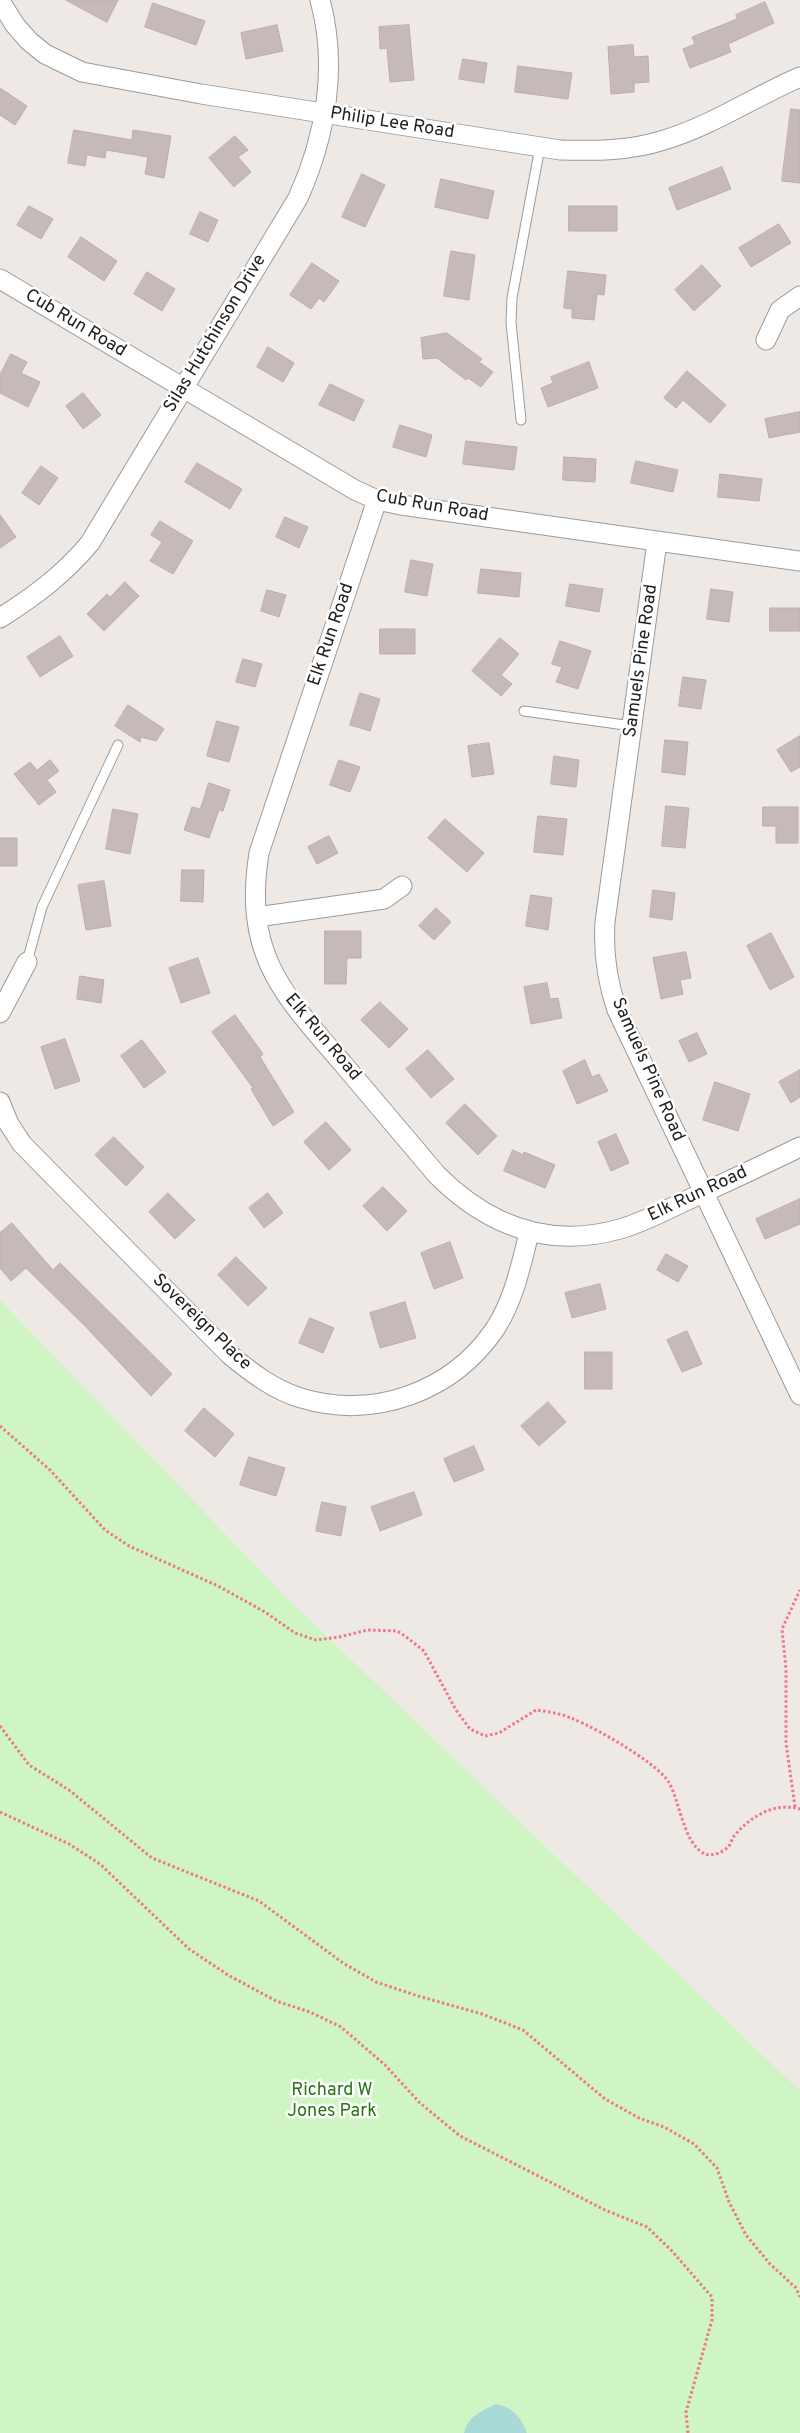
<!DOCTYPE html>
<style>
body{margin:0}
canvas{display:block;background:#eee9e5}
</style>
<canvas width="800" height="2433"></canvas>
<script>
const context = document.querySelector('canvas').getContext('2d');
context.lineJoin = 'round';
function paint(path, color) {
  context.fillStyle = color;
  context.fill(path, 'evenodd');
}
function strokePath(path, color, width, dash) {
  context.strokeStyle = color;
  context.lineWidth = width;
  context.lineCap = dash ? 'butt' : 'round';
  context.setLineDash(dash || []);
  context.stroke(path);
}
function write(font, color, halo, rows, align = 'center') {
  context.font = font + ' Overpass,sans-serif';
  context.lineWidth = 5;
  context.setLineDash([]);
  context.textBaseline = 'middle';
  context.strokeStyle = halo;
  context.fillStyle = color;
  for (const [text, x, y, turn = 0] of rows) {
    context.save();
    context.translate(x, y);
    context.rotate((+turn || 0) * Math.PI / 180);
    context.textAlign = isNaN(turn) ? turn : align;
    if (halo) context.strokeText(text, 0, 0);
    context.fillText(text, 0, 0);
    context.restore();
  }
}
paint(new Path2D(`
 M0 1300 288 1599 800 2091V2433H0Z`), '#cff5c5');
paint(new Path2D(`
 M496 2404C514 2408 520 2416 527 2433H464C468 2416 482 2411 496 2404Z`), '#a9d9d6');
const building = new Path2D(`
 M66 0H118L107 22Z
 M765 2 774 23 728 44 731 52 690 68 683 49 695 44 692 37 737 19 736 15Z
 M153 3 205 21 196 45 145 27Z
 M277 25 283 51 246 59 241 33Z
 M409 25 414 80 390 82 387 48 380 49 379 27Z
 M633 45 634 57 648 56 649 82 634 83V92L611 94 608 47Z
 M463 59 487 63 484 83 459 79Z
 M518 66 572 73 568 99 515 92Z
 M0 88 27 106 15 125 0 115Z
 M791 109 800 110V183L782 181Z
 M74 130 132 140 133 130 171 136 164 178 145 174 148 157 106 150 105 158 87 155 85 166 68 163Z
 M235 136 248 150 238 157 251 172 234 187 209 158Z
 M722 167 731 189 677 210 669 188Z
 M362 174 385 185 365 227 342 217Z
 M441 179 494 191 488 219 435 207Z
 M29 206 53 219 41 239 17 225Z
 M569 206H617V231H569Z
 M200 212 218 220 208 242 190 234Z
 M779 224 791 243 751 267 739 248Z
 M81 237 117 261 104 281 68 257Z
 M451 251 475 255 469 300 444 296Z
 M312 263 339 281 324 302 319 298 311 309 290 295Z
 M702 265 721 286 694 311 675 290Z
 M568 271 606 275 604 295 597 294 594 320 572 318V309L564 308Z
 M147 272 175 289 162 311 134 294Z
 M447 333 482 359 479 362 493 372 481 387 468 378 466 380 437 358 423 359 421 338Z
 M268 347 294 363 283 382 257 367Z
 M11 354 27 362 21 373 40 382 28 407 0 393V375Z
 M589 362 598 388 548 407 541 388 553 383 551 377Z
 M687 371 726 405 710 423 683 400 676 408 664 398Z
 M330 384 364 400 354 421 319 405Z
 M83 393 101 415 83 429 66 406Z
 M800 412V432L769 438 765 419Z
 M400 425 432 435 426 457 393 447Z
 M466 441 517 447 514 470 463 464Z
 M564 457 596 459 595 482 563 480Z
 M636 461 678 470 673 492 631 483Z
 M197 463 242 489 230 509 185 482Z
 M41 466 58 478 39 505 22 493Z
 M720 474 762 479 759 501 718 497Z
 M0 515 16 537 0 548Z
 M285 517 308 527 299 548 276 537Z
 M160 521 193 541 173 574 150 561 162 542 151 535Z
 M411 560 433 564 427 596 405 592Z
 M481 569 521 573 519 597 478 593Z
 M125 582 139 596 104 631 87 614 107 594 110 597Z
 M570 584 603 589 599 612 566 606Z
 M711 589 733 592 729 622 707 619Z
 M267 590 286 595 279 617 261 611Z
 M770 608H800V631H770Z
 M380 629H415V654H380Z
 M60 636 73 656 40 677 27 657Z
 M500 638 519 654 501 675 512 684 501 696 472 671Z
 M560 641 591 651 578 689 556 682 562 667 552 664Z
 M243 659 262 664 255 687 236 682Z
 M683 677 706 680 701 709 679 706Z
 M360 693 380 699 370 731 350 725Z
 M128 705 164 729 156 741 141 737 140 742 115 726Z
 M217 721 239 727 229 762 207 756Z
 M800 736V767L791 772 777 750Z
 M665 740 688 742 685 775 662 772Z
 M489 743 494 774 472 777 468 746Z
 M554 756 579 760 576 787 551 784Z
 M50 760 59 771 47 780 56 792 39 805 14 774 30 762 37 770Z
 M339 760 360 767 350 792 330 785Z
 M209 783 230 790 223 811 219 810 209 838 184 830 192 807 200 809Z
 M666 806 689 808 685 848 662 846Z
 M763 807H798V843H776V826H763Z
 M113 809 138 814 130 854 106 849Z
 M538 816 567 819 563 855 534 852Z
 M445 819 484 853 467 872 428 838Z
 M329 836 338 853 317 864 308 847Z
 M0 838H17V866H0Z
 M182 870H204L203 902 181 901Z
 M104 881 111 926 86 930 78 885Z
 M653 890 675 893 672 920 650 917Z
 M531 895 552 898 548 930 526 926Z
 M436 908 451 922 434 940 419 926Z
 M325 931H361V958H347L346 984H325Z
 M771 933 794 977 770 990 747 946Z
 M686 952 691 978 680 980 683 994 661 999 653 958Z
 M198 958 210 993 181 1003 169 968Z
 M80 976 104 980 101 1003 77 999Z
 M547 983 550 999 558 998 562 1018 531 1024 524 987Z
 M380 1002 408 1029 389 1048 361 1020Z
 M235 1015 263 1054 260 1057 294 1112 273 1126 251 1089 253 1088 212 1032Z
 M697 1033 707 1054 689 1062 679 1041Z
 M65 1039 80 1081 55 1089 41 1047Z
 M142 1040 166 1072 144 1088 121 1056Z
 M428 1050 454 1079 431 1098 406 1069Z
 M585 1060 592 1077 599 1074 608 1091 577 1104 563 1071Z
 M800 1070V1097L791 1103 779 1082Z
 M715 1082 750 1094 738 1131 703 1120Z
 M465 1104 497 1136 478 1155 446 1123Z
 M326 1122 351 1150 329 1170 304 1142Z
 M616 1134 629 1163 611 1171 598 1142Z
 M114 1137 144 1167 126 1186 95 1155Z
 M513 1150 523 1155 524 1152 555 1165 545 1188 504 1171Z
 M383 1187 407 1211 387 1231 363 1206Z
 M168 1193 195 1220 175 1239 149 1212Z
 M268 1193 283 1213 264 1228 249 1208Z
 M800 1199V1224L765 1239 756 1219Z
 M12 1223 53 1270 60 1263 172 1374 151 1396 86 1327 26 1268 11 1281 0 1268V1233Z
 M450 1242 463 1278 434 1289 421 1253Z
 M666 1254 688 1266 678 1282 657 1270Z
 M236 1257 267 1288 248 1306 218 1275Z
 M600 1284 606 1309 572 1318 565 1293Z
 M405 1302 416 1338 380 1348 370 1313Z
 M310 1318 334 1328 323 1353 299 1343Z
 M687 1331 702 1364 682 1372 667 1340Z
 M585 1352H612V1389H585Z
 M548 1402 566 1422 539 1446 521 1426Z
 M204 1408 234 1434 215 1457 185 1431Z
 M474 1446 484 1470 454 1482 444 1459Z
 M249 1457 285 1468 276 1496 240 1485Z
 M414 1492 422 1515 380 1531 371 1507Z
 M322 1502 346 1507 341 1536 316 1531Z`);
paint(building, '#c6bab9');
strokePath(building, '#bfaca9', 1);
const lane = new Path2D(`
 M521 420 511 323 512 298 540 147
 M524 711 632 726
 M27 962 42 907 118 745`);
const street = new Path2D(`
 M0 1 15 25 29 41 45 54 82 72 201 94 560 150C595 151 630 151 664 140 711 126 754 97 800 77
 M0 279 355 490 377 500 401 505 800 561
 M766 340 780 310 800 296
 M377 500 259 853C243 955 282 993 344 1065 375 1102 406 1138 437 1175 488 1226 549 1249 620 1229 645 1222 670 1208 694 1197 729 1181 765 1164 800 1147
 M657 542 605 922C603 953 607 981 617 1010L800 1395
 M0 618C35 596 64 574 90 543L298 198C326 136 338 66 320 0
 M257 917 384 899 402 886
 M0 1013 27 962
 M0 1102 9 1124 22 1144 230 1355C252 1373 274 1390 301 1398 374 1420 452 1392 495 1329 514 1300 521 1265 529 1233`);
strokePath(lane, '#9b9b9b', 11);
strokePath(street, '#9b9b9b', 21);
strokePath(new Path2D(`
 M0 1426 50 1470 105 1530 129 1546 218 1586 265 1612 295 1633 316 1640 339 1637 368 1630 397 1631 405 1636 424 1651 456 1710 470 1729 485 1736 499 1733 536 1710C543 1711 551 1712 559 1714 582 1719 655 1761 668 1781 680 1800 683 1844 705 1854 712 1857 724 1852 729 1846 731 1843 732 1839 734 1836 751 1816 774 1802 800 1809
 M0 1726 29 1765 69 1790 152 1858 259 1901 343 1963 376 1982 418 1996 482 2014 523 2030 605 2099 639 2118 664 2127 694 2144 717 2168 729 2202 746 2235 770 2264 796 2288 800 2297
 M795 1807 786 1743V1669L782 1629 800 1590
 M0 1812 69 1844 100 1864 189 1949 228 1975 276 2001 310 2012 341 2027 385 2065 420 2103 460 2136 605 2210 647 2227 671 2250 712 2297V2320L686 2412 688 2433`), '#ef768b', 3, [2.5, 2.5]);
strokePath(lane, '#fff', 9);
strokePath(street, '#fff', 19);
write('18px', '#1e1e1e', '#fff', [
 ["Philip Lee Road",392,124,9],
 ["Cub Run Road",75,324,31],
 ["Silas Hutchinson Drive",216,334,-59],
 ["Cub Run Road",432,507,10],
 ["Elk Run Road",332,635,-71],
 ["Samuels Pine Road",642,661,-82],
 ["Elk Run Road",322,1038,50],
 ["Samuels Pine Road",647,1070,66],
 ["Elk Run Road",698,1195,-25],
 ["Sovereign Place",201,1323,44]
]);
write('18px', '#277514', '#fff', [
 ["Richard W",332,2091],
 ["Jones Park",332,2112]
]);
</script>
